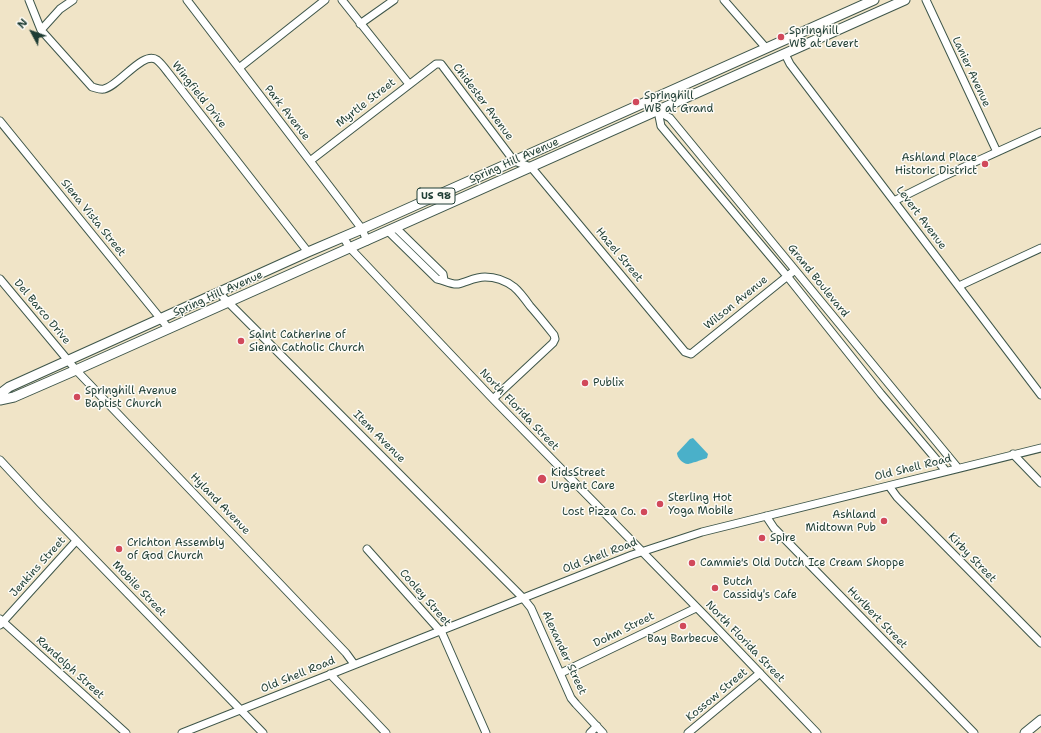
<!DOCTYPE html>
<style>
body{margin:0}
#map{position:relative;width:1041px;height:733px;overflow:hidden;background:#f0e4c7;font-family:"Shantell Sans",sans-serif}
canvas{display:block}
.north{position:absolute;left:12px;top:12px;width:40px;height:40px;-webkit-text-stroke:3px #fdfcf7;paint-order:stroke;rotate:311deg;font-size:11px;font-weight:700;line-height:16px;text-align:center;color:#1f3d34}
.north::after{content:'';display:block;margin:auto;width:14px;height:18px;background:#1f3d34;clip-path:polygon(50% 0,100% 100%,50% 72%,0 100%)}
</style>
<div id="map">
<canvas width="1041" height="733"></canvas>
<div class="north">N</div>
</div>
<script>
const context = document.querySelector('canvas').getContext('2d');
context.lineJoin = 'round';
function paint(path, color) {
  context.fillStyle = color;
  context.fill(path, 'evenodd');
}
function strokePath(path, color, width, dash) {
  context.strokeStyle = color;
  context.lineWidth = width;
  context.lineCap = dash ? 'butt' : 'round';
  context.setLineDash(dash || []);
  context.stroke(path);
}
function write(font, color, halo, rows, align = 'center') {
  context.font = font + ' "Shantell Sans",sans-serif';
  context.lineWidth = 3;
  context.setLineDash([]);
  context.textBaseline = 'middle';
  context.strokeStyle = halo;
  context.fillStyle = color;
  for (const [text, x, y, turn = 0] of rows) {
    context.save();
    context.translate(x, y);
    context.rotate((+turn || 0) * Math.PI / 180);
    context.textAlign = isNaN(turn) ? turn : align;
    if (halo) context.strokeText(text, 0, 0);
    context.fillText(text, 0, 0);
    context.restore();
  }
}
paint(new Path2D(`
 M693 438 708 454 707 458C705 459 689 464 688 464 682 464 677 457 677 453L690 439Z`), '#4ab0c9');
const minor = new Path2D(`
 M29 0 41 30 92 87C96 88 101 90 104 89 119 86 143 50 157 60 162 64 166 70 170 75L308 252
 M187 0 362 229 367 241
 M342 0 409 84
 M724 0 766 48
 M926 0 997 152
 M360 24 394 0
 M41 30 60 9 73 0
 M785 54 790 64 1041 395
 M239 68 325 0
 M653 99 658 111 661 126 787 276 881 394 946 471
 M658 111 670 118 958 468
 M0 121 169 329
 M310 161 436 64H441L514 161 531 167 685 352 691 354 795 270
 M894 201 942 177 1041 132
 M396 228 443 274 444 280
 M388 231 437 279C444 280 451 285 458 284 467 282 475 277 485 277 495 277 506 281 514 287 520 292 525 299 530 306 538 315 546 325 554 335L555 339 553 343 493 399
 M343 237 350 248 493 399 712 623 817 733
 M0 279 76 370 346 653 354 664
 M959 286 1041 248
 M219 293 523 598 531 608 571 698 576 704 603 733
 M1013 454 1041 483
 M0 460 40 503 263 733
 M889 486 897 497 1041 643
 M766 516 774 528 974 733
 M367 549 442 633 486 733
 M0 619 126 733
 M0 625 76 541
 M561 673 696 608
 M330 674 386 733
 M182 733 632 555 702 532 1041 448
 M590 733 597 726
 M688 733 760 673`);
const major = new Path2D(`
 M0 394 9 387 308 252 362 229 874 0
 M0 400 14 397 76 370 905 0
 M1025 733 1041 720`);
strokePath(minor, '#3e564a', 9);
strokePath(major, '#3e564a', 11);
strokePath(minor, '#fff', 7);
strokePath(major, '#fff', 9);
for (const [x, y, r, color] of [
 [781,37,4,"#d1495b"],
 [636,102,4,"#d1495b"],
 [985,164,4,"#d1495b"],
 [241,341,4,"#d1495b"],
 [585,383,4,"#d1495b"],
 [77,397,4,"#d1495b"],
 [542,479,5,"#d1495b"],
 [660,504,4,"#d1495b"],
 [644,512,4,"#d1495b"],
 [884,521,4,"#d1495b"],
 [762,538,4,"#d1495b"],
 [119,549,4,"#d1495b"],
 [692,563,4,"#d1495b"],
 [715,588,4,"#d1495b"],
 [683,626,4,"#d1495b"]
]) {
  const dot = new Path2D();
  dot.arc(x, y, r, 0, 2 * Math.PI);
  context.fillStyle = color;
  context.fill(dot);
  strokePath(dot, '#fdfcf7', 1.5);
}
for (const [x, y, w] of [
 [436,196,38]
]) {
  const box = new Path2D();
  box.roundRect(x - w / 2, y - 8, w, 16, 3);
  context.fillStyle = '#fdfcf7';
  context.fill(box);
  strokePath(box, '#1f3d34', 1);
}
write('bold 10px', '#1f3d34', null, [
 ["US 98",436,196]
]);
write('11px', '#1f3d34', '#fdfcf7', [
 ["Springhill",789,31],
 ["WB at Levert",789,44],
 ["Springhill",644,96],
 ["WB at Grand",644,109],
 ["Ashland Place",977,158,"right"],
 ["Historic District",977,171,"right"],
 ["Saint Catherine of",249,335],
 ["Siena Catholic Church",249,348],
 ["Publix",593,383],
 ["Springhill Avenue",85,391],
 ["Baptist Church",85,404],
 ["KidsStreet",551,473],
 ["Urgent Care",551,486],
 ["Sterling Hot",668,498],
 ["Yoga Mobile",668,511],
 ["Lost Pizza Co.",636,512,"right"],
 ["Ashland",876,515,"right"],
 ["Midtown Pub",876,528,"right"],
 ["Spire",770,538],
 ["Crichton Assembly",127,543],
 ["of God Church",127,556],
 ["Cammie's Old Dutch Ice Cream Shoppe",700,563],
 ["Butch",723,582],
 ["Cassidy's Cafe",723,595],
 ["Bay Barbecue",683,639,"center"]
], 'left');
write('11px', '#1f3d34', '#fdfcf7', [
 ["Lanier Avenue",971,72,65],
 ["Wingfield Drive",199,95,52],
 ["Chidester Avenue",483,102,53],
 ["Myrtle Street",366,103,-38],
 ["Park Avenue",287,113,52],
 ["Spring Hill Avenue",514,161,-24],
 ["Siena Vista Street",93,218,51],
 ["Levert Avenue",921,218,53],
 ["Hazel Street",619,255,50],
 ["Grand Boulevard",818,281,51],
 ["Spring Hill Avenue",218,294,-24],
 ["Wilson Avenue",736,303,-39],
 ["Del Barco Drive",42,312,50],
 ["North Florida Street",519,410,46],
 ["Item Avenue",379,437,45],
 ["Old Shell Road",913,468,-14],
 ["Hyland Avenue",220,504,46],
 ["Old Shell Road",600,556,-21],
 ["Kirby Street",972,558,46],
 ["Jenkins Street",38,567,-48],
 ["Mobile Street",139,589,46],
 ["Cooley Street",425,598,49],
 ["Hurlbert Street",877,618,46],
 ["Dohm Street",624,630,-26],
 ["North Florida Street",745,642,46],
 ["Alexander Street",564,653,65],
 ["Randolph Street",70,668,42],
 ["Old Shell Road",298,675,-22],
 ["Kossow Street",717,695,-40]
]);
</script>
